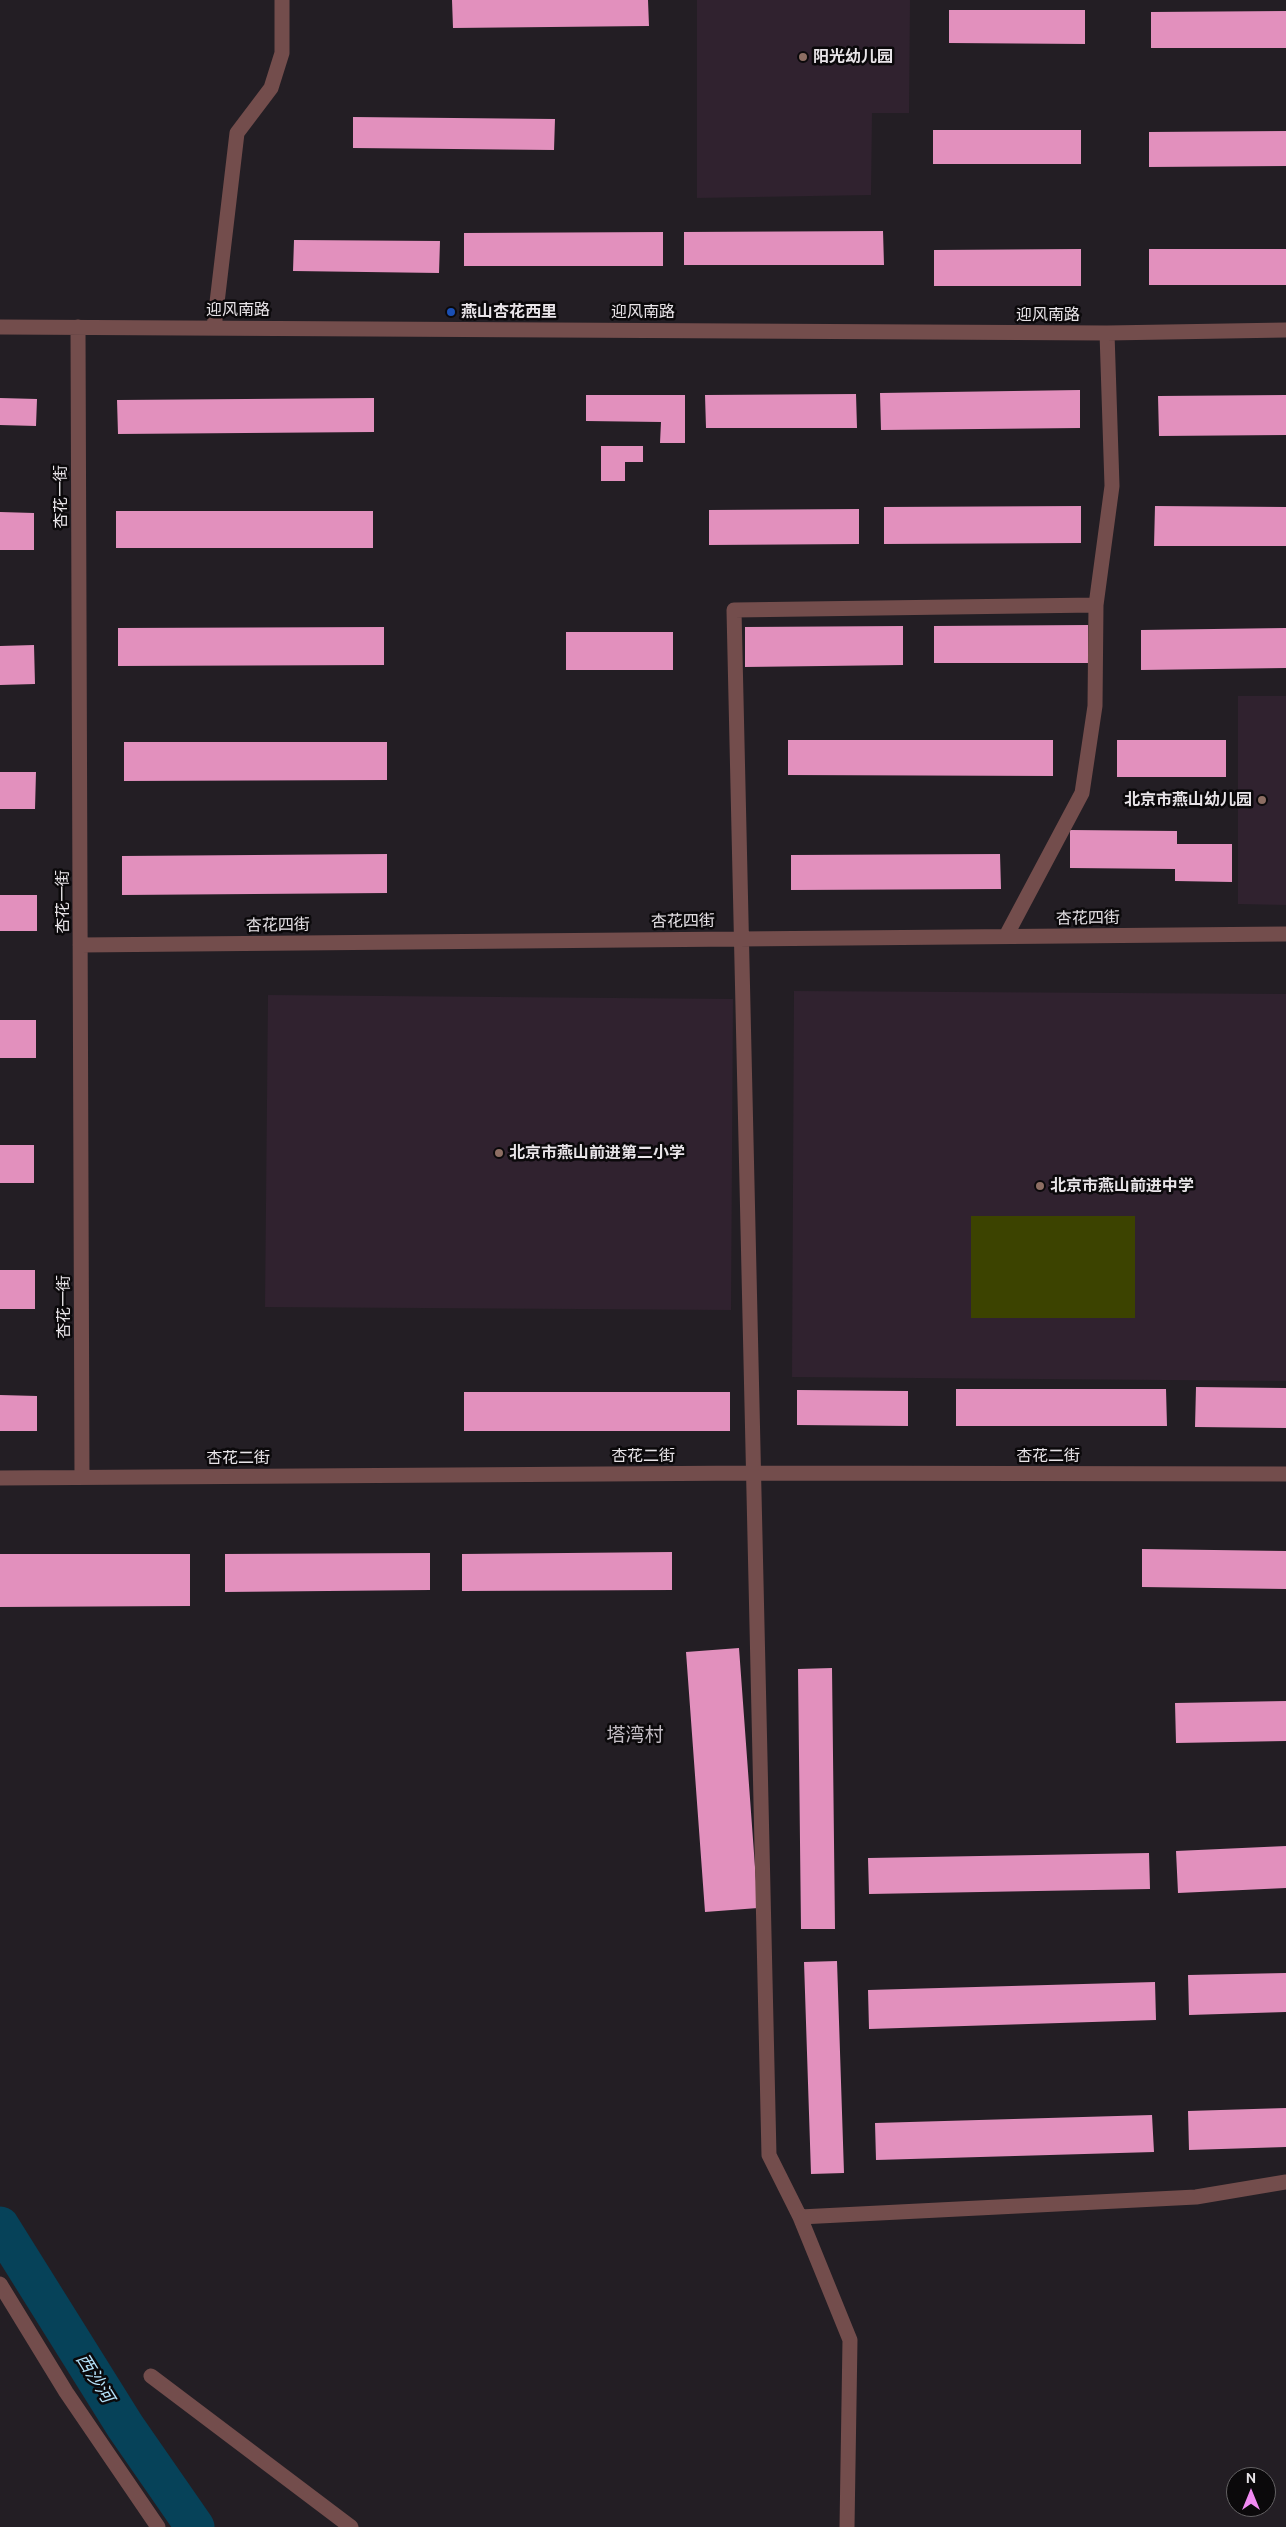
<!DOCTYPE html>
<meta charset="utf-8">
<style>
body{margin:0}
#map{position:relative;width:1286px;height:2527px;overflow:hidden;background:#231e24;font-family:Ubuntu,sans-serif}
canvas{display:block}
.north{position:absolute;left:1226px;top:2467px;width:50px;height:50px;box-sizing:border-box;background:#0b090b;border:1px solid #636163;border-radius:50%;rotate:0deg;font-size:14px;font-weight:700;line-height:20px;text-align:center;color:#e8e4e8}
.north::after{content:'';display:block;margin:auto;width:18px;height:22px;background:#f28af3;clip-path:polygon(50% 0,100% 100%,50% 72%,0 100%)}
</style>
<div id="map">
<canvas width="1286" height="2527"></canvas>
<div class="north">N</div>
</div>
<script>
const context = document.querySelector('canvas').getContext('2d');
context.lineJoin = 'round';
function paint(path, color) {
  context.fillStyle = color;
  context.fill(path, 'evenodd');
}
function strokePath(path, color, width, dash) {
  context.strokeStyle = color;
  context.lineWidth = width;
  context.lineCap = dash ? 'butt' : 'round';
  context.setLineDash(dash || []);
  context.stroke(path);
}
function write(font, color, halo, rows, align = 'center') {
  context.font = font + ' Ubuntu,"Noto Sans SC",sans-serif';
  context.lineWidth = 5;
  context.setLineDash([]);
  context.textBaseline = 'middle';
  context.strokeStyle = halo;
  context.fillStyle = color;
  for (const [text, x, y, turn = 0] of rows) {
    context.save();
    context.translate(x, y);
    context.rotate((+turn || 0) * Math.PI / 180);
    context.textAlign = isNaN(turn) ? turn : align;
    if (halo) context.strokeText(text, 0, 0);
    context.fillText(text, 0, 0);
    context.restore();
  }
}
paint(new Path2D(`
 M697 0H910L909 113H872L871 195 697 198Z
 M1238 696H1286V905L1238 904Z
 M794 991 1286 994V1381L792 1377Z
 M268 995 733 999 731 1310 265 1307Z`), '#30222f');
paint(new Path2D(`
 M971 1216H1135V1318H971Z`), '#3c4300');
strokePath(new Path2D(`
 M0 2226 125 2426 195 2527`), '#064259', 39);
paint(new Path2D(`
 M452 0H648L649 26 453 28Z
 M949 10H1085V44L949 43Z
 M1286 11V48H1151V12Z
 M353 117 555 119 554 150 353 148Z
 M933 130H1081V164H933Z
 M1286 131V166L1149 167V132Z
 M883 231 884 265H684V232Z
 M663 232V266H464V233Z
 M294 240 440 241 439 273 293 271Z
 M1081 249V286H934V250Z
 M1149 249H1286V285H1149Z
 M1080 390V428L881 430 880 393Z
 M856 394 857 428H706L705 395Z
 M586 395H685V443H660L661 422 586 421Z
 M1286 395V435L1159 436 1158 396Z
 M0 398 37 399 36 426 0 425Z
 M374 398V432L118 434 117 400Z
 M601 446H643V462H625V481H601Z
 M1081 506V543L884 544V507Z
 M1155 506 1286 507V546H1154Z
 M859 509V544L709 545V510Z
 M116 511H373V548H116Z
 M0 512 34 513V550H0Z
 M1088 625V663H934V626Z
 M903 626V665L745 667V627Z
 M384 627V665L118 666V628Z
 M1286 628V668L1141 670V630Z
 M566 632H673V670H566Z
 M34 645 35 684 0 685V646Z
 M788 740H1053V776L788 775Z
 M1117 740H1226V777H1117Z
 M124 742H387V780L124 781Z
 M0 772H36L35 809H0Z
 M1070 830 1177 831V844H1232V882L1175 881V869L1070 868Z
 M387 854V893L122 895V856Z
 M1000 854 1001 889 791 890V855Z
 M0 895H37V931H0Z
 M0 1020H36V1058H0Z
 M0 1145H34V1183H0Z
 M0 1270H35V1309H0Z
 M1196 1387 1286 1388V1428L1195 1427Z
 M956 1389H1166L1167 1426H956Z
 M797 1390 908 1391V1426L797 1425Z
 M464 1392H730V1431H464Z
 M0 1395 37 1396V1431H0Z
 M1142 1549 1286 1551V1589L1142 1587Z
 M672 1552V1590L462 1591V1554Z
 M430 1553V1590L225 1592V1554Z
 M0 1554H190V1606L0 1607Z
 M739 1648 758 1908 705 1912 686 1652Z
 M832 1668 835 1929H801L798 1669Z
 M1286 1701V1741L1176 1743 1175 1703Z
 M1286 1846V1888L1178 1893 1176 1851Z
 M1149 1853 1150 1889 869 1894 868 1858Z
 M837 1961 844 2173 811 2174 804 1962Z
 M1286 1973V2012L1189 2015 1188 1975Z
 M1155 1982 1156 2020 869 2029 868 1990Z
 M1286 2108V2147L1189 2150 1188 2111Z
 M1152 2115 1154 2152 876 2160 875 2123Z`), '#e290bd');
strokePath(new Path2D(`
 M0 327 1107 333 1286 330
 M78 327 82 1477
 M214 328 237 133 271 88 282 53V0
 M1006 936 1082 793 1095 706 1096 605 1112 486 1107 333
 M80 945 1286 934
 M0 1478 754 1473 1286 1474
 M800 2217 1196 2197 1286 2182
 M0 2284 66 2392 158 2527
 M151 2376 351 2527
 M847 2527 850 2340 800 2217 769 2155 734 610 1096 605`), '#734d4c', 15);
for (const [x, y, r, color] of [
 [803,57,5,"#8d6e63"],
 [451,312,5,"#1a4fb4"],
 [1262,800,5,"#8d6e63"],
 [499,1153,5,"#8d6e63"],
 [1040,1186,5,"#8d6e63"]
]) {
  const dot = new Path2D();
  dot.arc(x, y, r, 0, 2 * Math.PI);
  context.fillStyle = color;
  context.fill(dot);
  strokePath(dot, '#0b090b', 2);
}
write('bold 16px', '#e8e4e8', '#0b090b', [
 ["阳光幼儿园",813,57],
 ["燕山杏花西里",461,312],
 ["北京市燕山幼儿园",1252,800,"right"],
 ["北京市燕山前进第二小学",509,1153],
 ["北京市燕山前进中学",1050,1186]
], 'left');
write('16px', '#e8e4e8', '#0b090b', [
 ["迎风南路",238,310],
 ["迎风南路",643,312],
 ["迎风南路",1048,315],
 ["杏花一街",61,497,-90],
 ["杏花一街",63,902,-90],
 ["杏花四街",1088,918,-1],
 ["杏花四街",683,921,-1],
 ["杏花四街",278,925,-1],
 ["杏花一街",64,1307,-90],
 ["杏花二街",643,1456],
 ["杏花二街",1048,1456],
 ["杏花二街",238,1458]
]);
write('italic 18px', '#b5e3fa', '#0b090b', [
 ["西沙河",95,2378,58]
]);
write('19px', '#c3bdc4', '#0b090b', [
 ["塔湾村",635,1735]
]);
</script>
